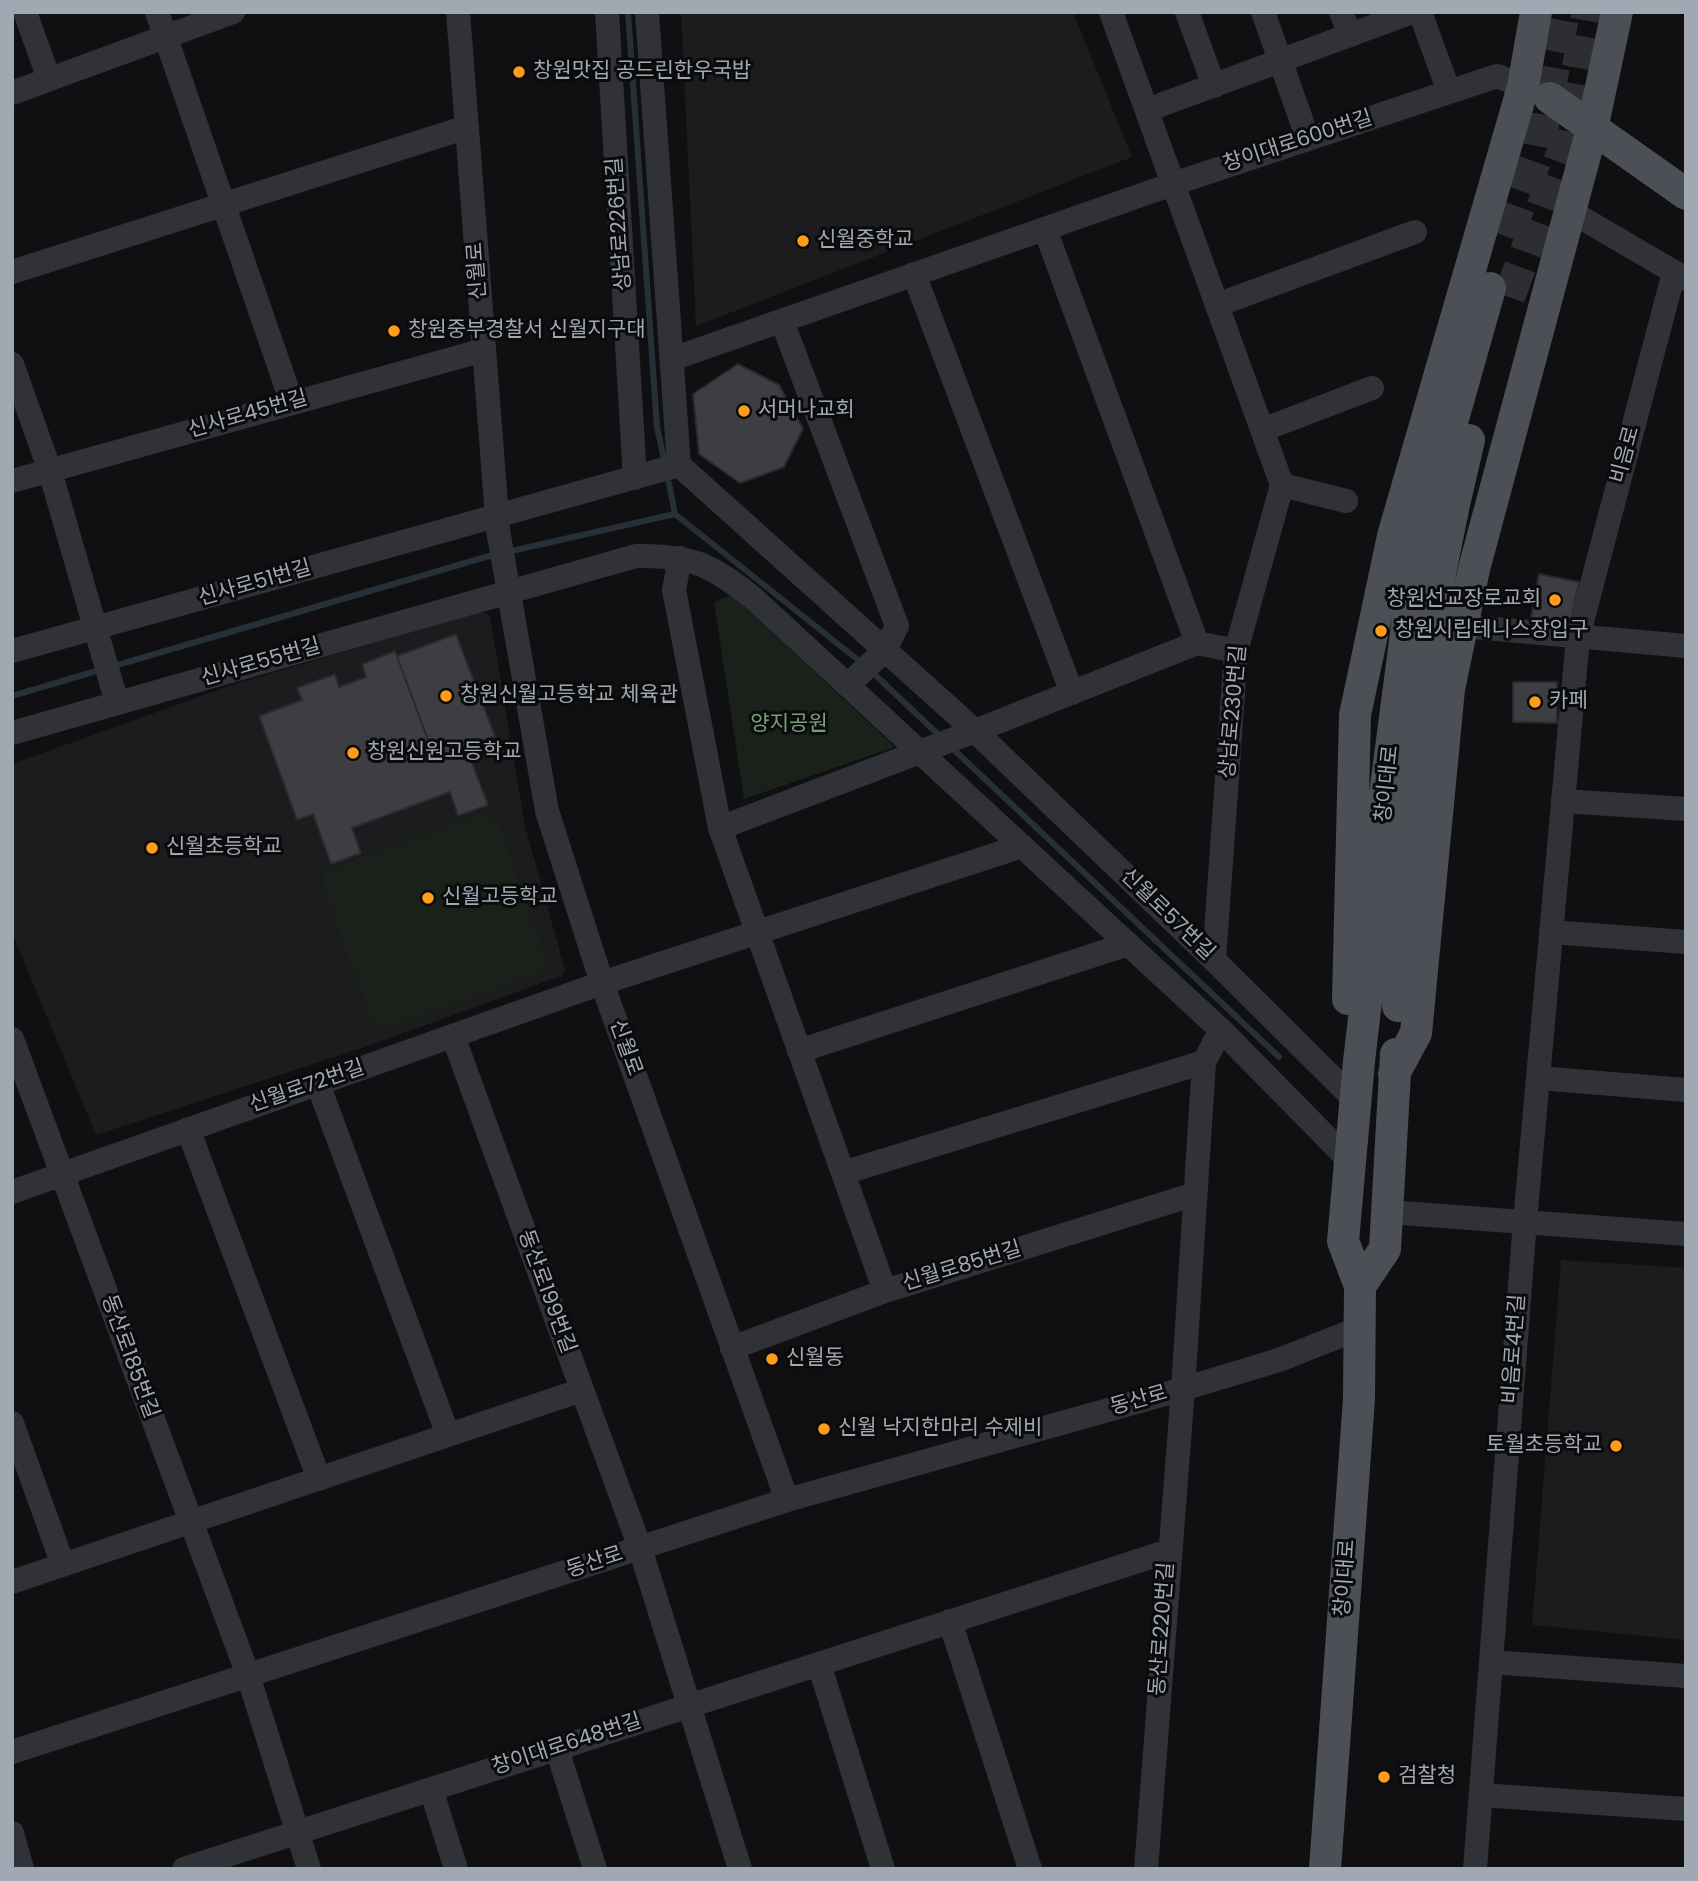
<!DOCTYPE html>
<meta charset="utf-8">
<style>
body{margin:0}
#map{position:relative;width:1698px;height:1881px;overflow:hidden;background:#101012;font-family:Poppins,sans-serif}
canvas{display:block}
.frame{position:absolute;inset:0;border:14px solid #a0a8b4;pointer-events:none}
</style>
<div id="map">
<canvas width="1698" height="1881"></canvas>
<div class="frame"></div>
</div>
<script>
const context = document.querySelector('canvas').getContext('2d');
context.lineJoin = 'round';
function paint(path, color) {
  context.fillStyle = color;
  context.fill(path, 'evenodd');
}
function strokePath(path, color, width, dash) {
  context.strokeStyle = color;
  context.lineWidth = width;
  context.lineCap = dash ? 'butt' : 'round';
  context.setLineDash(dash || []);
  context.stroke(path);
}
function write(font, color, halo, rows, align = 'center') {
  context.font = font + ' Poppins,"Noto Sans KR",sans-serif';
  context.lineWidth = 6;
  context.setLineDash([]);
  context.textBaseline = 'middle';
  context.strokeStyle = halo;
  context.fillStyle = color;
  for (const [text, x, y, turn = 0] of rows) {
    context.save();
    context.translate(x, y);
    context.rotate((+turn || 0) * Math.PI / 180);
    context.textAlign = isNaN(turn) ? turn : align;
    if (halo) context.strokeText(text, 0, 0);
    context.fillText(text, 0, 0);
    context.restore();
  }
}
paint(new Path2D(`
 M681 12H1073L1132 157 696 326Z
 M482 611 490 616 525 826 565 970 561 976 365 1047 96 1135 12 933V764L232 685Z
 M1561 1260 1686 1268V1640L1532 1625Z`), '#1c1c1f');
paint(new Path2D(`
 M732 595 895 747 744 799 714 602Z
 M482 813 498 822 546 959 544 969 538 975 390 1027 378 1025 372 1021 323 887 324 875 328 870Z`), '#1a211a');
strokePath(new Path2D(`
 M628 12 657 427 665 464
 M667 474 675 514
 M507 552 675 514 863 664
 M114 666 496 554
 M871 671 942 738
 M12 696 103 669
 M950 746 1279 1057`), '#263036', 6);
const building = new Path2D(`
 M738 364 779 385 803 429 784 467 740 483 699 454 693 394Z
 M1539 574 1579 582 1570 626 1531 618Z
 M456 634 495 736 435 759 397 656Z
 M395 651 435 759 466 747 488 805 458 816 450 792 352 828 361 853 331 864 313 814 297 820 259 716 302 700 297 688 335 674 339 687 366 677 362 664Z
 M1513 682H1557V723L1513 722Z`);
paint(building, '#3c3e42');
strokePath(building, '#2a2a2e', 2);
strokePath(new Path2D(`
 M1508 237 1538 153 1564 12
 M1509 297 1562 154 1588 12`), '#2d2e32', 32, [32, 16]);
strokePath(new Path2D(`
 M25 12 49 79
 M157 12 292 403
 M458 12 498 530 547 811 602 983 787 1500
 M607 12 635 478
 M647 12 679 465
 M1111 12 1282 485 1236 651 1214 960
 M1187 12 1214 86
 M1263 12 1308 139
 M1341 12 1350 35
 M1420 12 1449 92
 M12 93 233 12
 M1147 110 1412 12
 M1570 211 1686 279
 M1045 229 1197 643
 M12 272 467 127
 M914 274 1072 693
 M1217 305 1415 232
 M782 321 897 626 885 650 848 685
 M672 359 1173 184 1497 76 1537 92
 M12 364 50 471 117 703
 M1262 430 1372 388
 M12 481 484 350
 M1282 485 1346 501
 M680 558 674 590 720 828 885 1291
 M1462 626 1686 646
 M12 651 679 465 975 731 1214 960 1357 1102
 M12 733 636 556C690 555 711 564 753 598L1221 1030 1351 1162
 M1563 801 1686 809
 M720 828 975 731 1197 643 1236 651
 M1551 932 1686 942
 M453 1036 640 1548 740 1869
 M12 1039 248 1675 309 1869
 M799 1051 1128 944
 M1538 1078 1686 1090
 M318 1084 448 1435
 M188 1129 319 1479
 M843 1173 1204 1062
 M12 1192 602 983 1022 846
 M1388 1212 1686 1234
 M732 1348 885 1291 1195 1194
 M12 1423 63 1565
 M12 1582 582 1390
 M950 1621 1030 1869
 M1491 1662 1686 1676
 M819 1664 883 1869
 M557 1749 595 1869
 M12 1752 787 1500 1183 1389 1279 1360 1360 1328
 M431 1789 456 1869
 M1481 1795 1686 1809
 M12 1833 22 1869
 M184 1869 1169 1551
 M1146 1869 1183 1389 1204 1062 1221 1030
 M1475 1869 1525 1221 1578 637 1674 272`), '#313237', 24);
strokePath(new Path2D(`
 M1550 98 1686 194
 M1348 999 1355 715 1393 536 1523 87 1536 12
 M1398 1006C1404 899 1407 792 1422 686 1433 604 1449 521 1469 440
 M1394 1074 1416 1033 1449 689 1474 569 1592 129 1617 12
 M1360 1286 1385 1249 1396 1054
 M1325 1869 1359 1399 1360 1286 1343 1241 1359 1061 1375 925 1385 794 1413 580 1449 433 1490 288`), '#4c4f56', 32);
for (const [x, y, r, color] of [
 [519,72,7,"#ff9c1a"],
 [803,241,7,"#ff9c1a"],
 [394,331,7,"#ff9c1a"],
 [744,411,7,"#ff9c1a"],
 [1555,600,7,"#ff9c1a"],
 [1381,631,7,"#ff9c1a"],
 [446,696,7,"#ff9c1a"],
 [1535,702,7,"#ff9c1a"],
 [353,753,7,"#ff9c1a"],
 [152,848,7,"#ff9c1a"],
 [428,898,7,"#ff9c1a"],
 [772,1359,7,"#ff9c1a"],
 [824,1429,7,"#ff9c1a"],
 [1616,1446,7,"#ff9c1a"],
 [1384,1777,7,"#ff9c1a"]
]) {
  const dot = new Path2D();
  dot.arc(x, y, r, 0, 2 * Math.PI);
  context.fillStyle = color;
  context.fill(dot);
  strokePath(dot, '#0b0b0c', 2.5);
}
write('21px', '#a0a8b4', '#0b0b0c', [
 ["창원맛집 공드린한우국밥",533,72],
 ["신월중학교",817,241],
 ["창원중부경찰서 신월지구대",408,331],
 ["서머나교회",758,411],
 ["창원선교장로교회",1541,600,"right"],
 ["창원시립테니스장입구",1395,631],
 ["창원신월고등학교 체육관",460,696],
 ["카페",1549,702],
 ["창원신원고등학교",367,753],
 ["신월초등학교",166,848],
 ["신월고등학교",442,898],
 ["신월동",786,1359],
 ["신월 낙지한마리 수제비",838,1429],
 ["토월초등학교",1602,1446,"right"],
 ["검찰청",1398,1777]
], 'left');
write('21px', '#a0a8b4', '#0b0b0c', [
 ["창이대로600번길",1298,142,-18],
 ["상남로226번길",620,224,-94],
 ["신월로",478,271,-94],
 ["신사로45번길",248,415,-16],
 ["비음로",1626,455,-75],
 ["신사로51번길",255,584,-16],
 ["신사로55번길",261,663,-16],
 ["상남로230번길",1234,712,-85],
 ["창이대로",1388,784,-84],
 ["신월로57번길",1167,915,44],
 ["신월로",625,1048,70],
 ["신월로72번길",307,1087,-19],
 ["신월로85번길",962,1267,-17],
 ["동산로199번길",546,1292,70],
 ["비음로4번길",1515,1349,-86],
 ["동산로185번길",129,1357,70],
 ["동산로",1139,1401,-16],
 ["동산로",595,1563,-18],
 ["창이대로",1346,1578,-86],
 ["동산로220번길",1163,1629,-86],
 ["창이대로648번길",567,1745,-18]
]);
write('21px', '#77a075', '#0b0b0c', [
 ["양지공원",789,725]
]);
</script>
